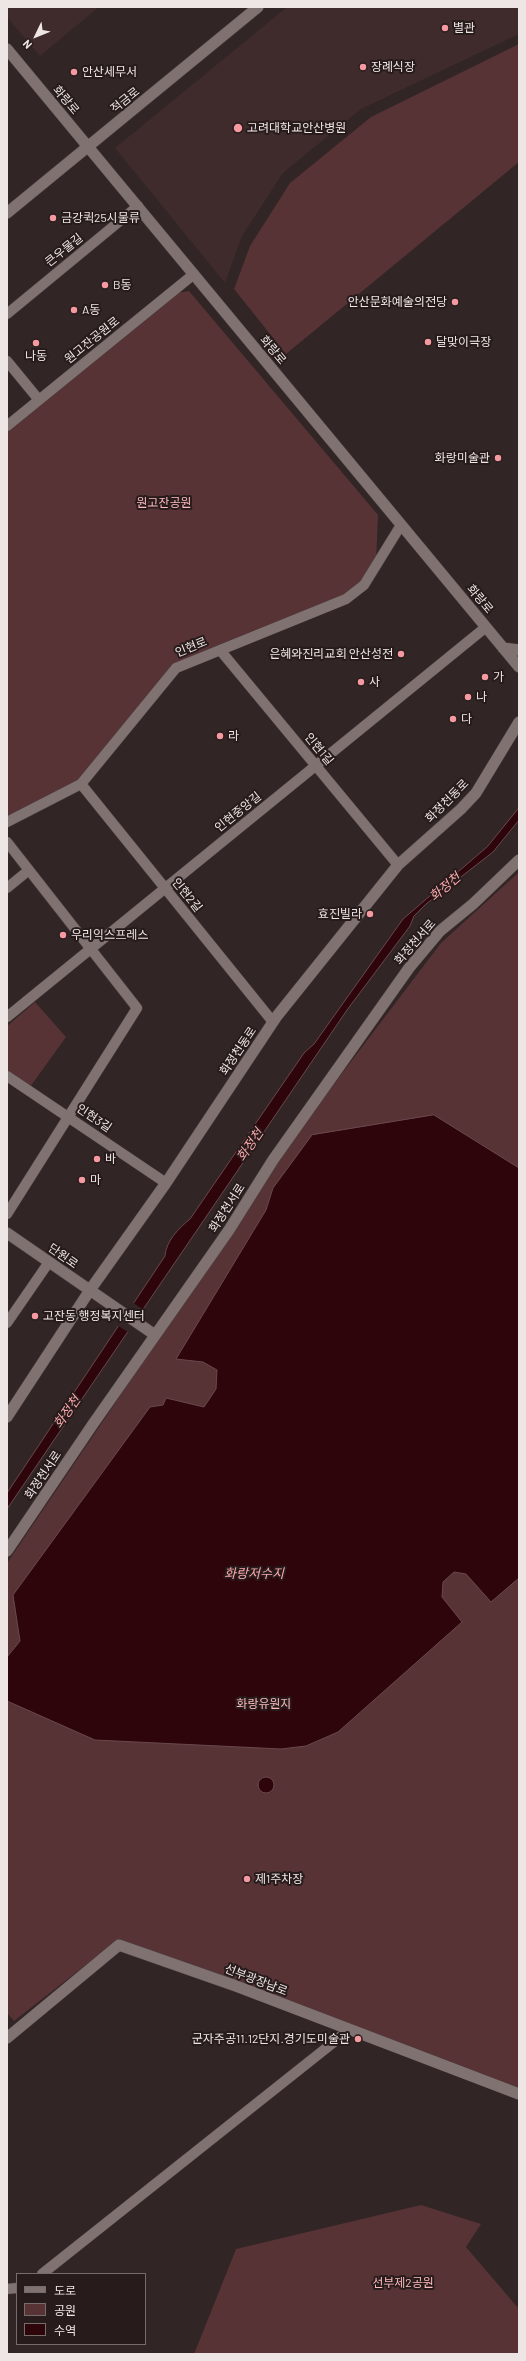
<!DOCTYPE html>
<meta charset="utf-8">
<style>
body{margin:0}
#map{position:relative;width:526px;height:2361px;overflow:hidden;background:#312525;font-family:Barlow,"Noto Sans KR",sans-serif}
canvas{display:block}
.frame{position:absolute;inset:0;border:8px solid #eee5e5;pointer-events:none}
.legend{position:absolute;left:16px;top:2273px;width:130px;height:72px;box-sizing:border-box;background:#271b1b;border:1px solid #776c6c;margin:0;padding:5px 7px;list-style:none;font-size:12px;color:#eee5e5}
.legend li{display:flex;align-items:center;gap:8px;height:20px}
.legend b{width:20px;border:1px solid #776c6c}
.north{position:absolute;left:16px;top:16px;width:40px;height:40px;-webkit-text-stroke:3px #271b1b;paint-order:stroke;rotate:227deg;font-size:11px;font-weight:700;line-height:16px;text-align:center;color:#eee5e5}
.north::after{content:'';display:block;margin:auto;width:14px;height:18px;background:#eee5e5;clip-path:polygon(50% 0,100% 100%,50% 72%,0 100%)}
</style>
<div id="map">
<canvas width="526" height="2361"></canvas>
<div class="frame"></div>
<ul class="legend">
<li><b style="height:5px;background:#817272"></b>도로</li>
<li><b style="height:11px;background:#573335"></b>공원</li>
<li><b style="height:11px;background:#2f050c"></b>수역</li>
</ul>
<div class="north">N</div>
</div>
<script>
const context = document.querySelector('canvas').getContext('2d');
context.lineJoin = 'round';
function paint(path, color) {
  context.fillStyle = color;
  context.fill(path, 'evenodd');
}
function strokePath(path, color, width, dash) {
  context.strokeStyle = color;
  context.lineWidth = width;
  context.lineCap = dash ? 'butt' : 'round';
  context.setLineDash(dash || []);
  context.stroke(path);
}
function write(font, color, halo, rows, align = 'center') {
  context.font = font + ' Barlow,"Noto Sans KR",sans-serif';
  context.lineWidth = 4;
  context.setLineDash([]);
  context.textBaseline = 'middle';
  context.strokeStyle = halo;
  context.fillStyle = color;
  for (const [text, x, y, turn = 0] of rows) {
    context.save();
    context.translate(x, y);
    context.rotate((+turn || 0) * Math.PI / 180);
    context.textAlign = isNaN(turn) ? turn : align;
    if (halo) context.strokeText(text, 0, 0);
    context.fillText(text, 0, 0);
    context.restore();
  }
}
paint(new Path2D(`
 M7 7H99L40 56 7 17Z
 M287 7H519V34L361 109 283 173 242 236 225 283 115 148Z`), '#3f2b2c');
paint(new Path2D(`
 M519 44V162L286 354 234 289 250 246 290 183 371 117Z
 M189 291 378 515 376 562 354 599 180 669 90 778 7 824V430L176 293Z
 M519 872V2088L119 1939 14 2021 7 2013V1563L308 1118 441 943Z
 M35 1002 66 1037 30 1087 7 1070V1026Z
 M421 2205 481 2224 466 2247 519 2309V2354H194L236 2249Z`), '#573335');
const water = new Path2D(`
 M519 808V820L493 852 426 904 414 916 410 926 347 1010 7 1509V1493L165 1256C166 1241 179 1228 190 1219L304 1053 314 1044 403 919 487 847Z
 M434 1115 519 1168V1578L491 1602 466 1574 454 1572 443 1582 442 1597 462 1622 338 1732 306 1746 281 1749 95 1740 7 1701V1657L20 1641 13 1595 150 1407 163 1405 166 1398 204 1407 216 1389 217 1370 203 1362 176 1359 266 1210 273 1188 312 1135Z
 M258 1785a8 8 0 1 1 16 0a8 8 0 1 1-16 0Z`);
paint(water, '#2f050c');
strokePath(water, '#68484d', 1);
paint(new Path2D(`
 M132 1302 145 1311 129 1333 117 1325Z`), '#312525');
const minor = new Path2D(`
 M7 314 138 206
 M7 361 39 400
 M7 426 194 274
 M220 650 398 865
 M81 784 273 1022
 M7 822 81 784 176 668 346 599 364 585 401 525
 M7 842 137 1008 7 1214
 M7 888 29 870
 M7 1017 486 627
 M7 1076 166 1183
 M7 1323 49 1262
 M42 2274 349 2030
 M7 2289 17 2288`);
const tertiary = new Path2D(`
 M7 49 519 667
 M7 213 258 7
 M503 648 519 650
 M7 1233 155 1335
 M7 1417 90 1290 166 1183 277 1016 398 865 461 809 476 793 519 722
 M7 1551 93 1424 229 1230 273 1160 409 968 440 931 473 904 519 860
 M7 2038 119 1945 236 1986 519 2094`);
strokePath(minor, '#4b4242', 11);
strokePath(tertiary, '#4b4242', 12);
strokePath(minor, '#817272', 10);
strokePath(tertiary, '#817272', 11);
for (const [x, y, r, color] of [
 [445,28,4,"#f49aa0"],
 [363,67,4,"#f49aa0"],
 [74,72,4,"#f49aa0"],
 [238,128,5,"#f49aa0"],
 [53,218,4,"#f49aa0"],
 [105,285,4,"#f49aa0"],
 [455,302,4,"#f49aa0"],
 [74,310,4,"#f49aa0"],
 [428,342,4,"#f49aa0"],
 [36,343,4,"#f49aa0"],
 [498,458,4,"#f49aa0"],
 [401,654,4,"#f49aa0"],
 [485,677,4,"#f49aa0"],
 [361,682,4,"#f49aa0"],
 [468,697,4,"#f49aa0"],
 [453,719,4,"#f49aa0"],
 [220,736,4,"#f49aa0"],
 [370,914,4,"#f49aa0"],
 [63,935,4,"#f49aa0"],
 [97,1159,4,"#f49aa0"],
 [82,1180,4,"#f49aa0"],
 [35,1316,4,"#f49aa0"],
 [247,1879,4,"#f49aa0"],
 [358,2039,4,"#f49aa0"]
]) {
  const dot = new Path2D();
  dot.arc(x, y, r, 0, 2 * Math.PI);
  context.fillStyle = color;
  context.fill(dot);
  strokePath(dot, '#271b1b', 1.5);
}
write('12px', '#eee5e5', '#271b1b', [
 ["별관",453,28],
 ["장례식장",371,67],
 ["안산세무서",82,72],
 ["고려대학교안산병원",247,128],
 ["금강퀵25시물류",61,218],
 ["B동",113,285],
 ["안산문화예술의전당",447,302,"right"],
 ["A동",82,310],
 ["달맞이극장",436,342],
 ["나동",36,356,"center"],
 ["화랑미술관",490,458,"right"],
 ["은혜와진리교회 안산성전",393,654,"right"],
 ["가",493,677],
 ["사",369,682],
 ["나",476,697],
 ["다",461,719],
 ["라",228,736],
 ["효진빌라",362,914,"right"],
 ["우리익스프레스",71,935],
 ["바",105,1159],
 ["마",90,1180],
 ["고잔동 행정복지센터",43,1316],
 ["제1주차장",255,1879],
 ["군자주공11.12단지.경기도미술관",350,2039,"right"]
], 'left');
write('12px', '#eee5e5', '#271b1b', [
 ["화랑로",66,100,50],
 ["적금로",125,100,-39],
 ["큰우물길",64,250,-39],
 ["원고잔공원로",92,340,-39],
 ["화랑로",273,350,50],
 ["화랑로",480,599,50],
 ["인현로",191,647,-22],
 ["인현1길",319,749,50],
 ["화정천동로",447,801,-45],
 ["인현중앙길",238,812,-39],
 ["인현2길",187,895,51],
 ["화정천서로",415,942,-49],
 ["화정천동로",238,1051,-56],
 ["인현3길",94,1118,34],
 ["화정천서로",227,1208,-57],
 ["단원로",63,1256,35],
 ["화정천서로",43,1475,-56],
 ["선부광장남로",256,1980,21]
]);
write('12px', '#fdb9bc', '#271b1b', [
 ["원고잔공원",164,503],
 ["화랑유원지",264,1704],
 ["선부제2공원",403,2283]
]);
write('italic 13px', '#fdaaaf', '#271b1b', [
 ["화정천",445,887,-40],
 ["화정천",250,1145,-56],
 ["화정천",67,1412,-55],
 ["화랑저수지",254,1574]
]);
</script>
